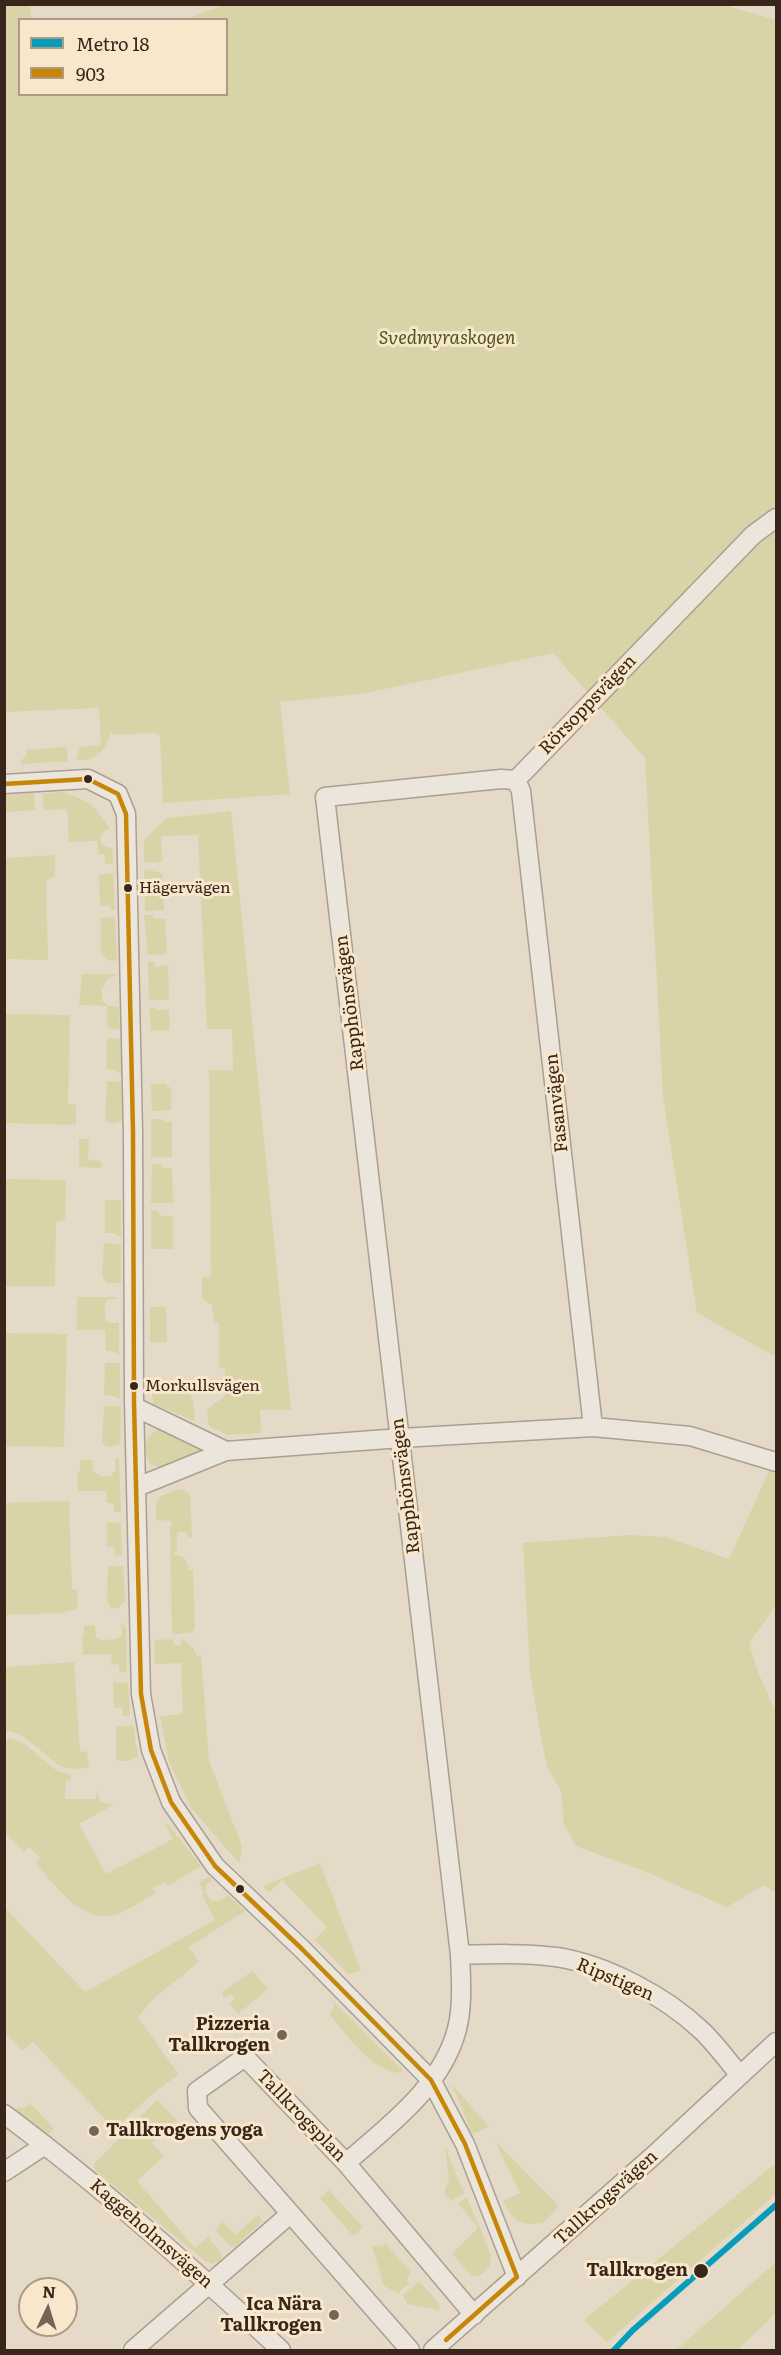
<!DOCTYPE html>
<meta charset="utf-8">
<style>
body{margin:0}
#map{position:relative;width:781px;height:2355px;overflow:hidden;background:#e5dac8;font-family:Literata,serif}
canvas{display:block}
.frame{position:absolute;inset:0;border:6px solid #38261a;pointer-events:none}
.legend{position:absolute;left:18px;top:18px;width:210px;height:78px;box-sizing:border-box;background:#f8e7cb;border:2px solid #ab9a84;margin:0;padding:8px 10px;list-style:none;font-size:18px;color:#38261a}
.legend li{display:flex;align-items:center;gap:12px;height:30px}
.legend b{width:30px;border:2px solid #ab9a84}
.north{position:absolute;left:18px;top:2277px;width:60px;height:60px;box-sizing:border-box;background:#f8e7cb;border:2px solid #ab9a84;border-radius:50%;rotate:4deg;font-size:16px;font-weight:700;line-height:24px;text-align:center;color:#38261a}
.north::after{content:'';display:block;margin:auto;width:21px;height:27px;background:#756557;clip-path:polygon(50% 0,100% 100%,50% 72%,0 100%)}
</style>
<div id="map">
<canvas width="781" height="2355"></canvas>
<div class="frame"></div>
<ul class="legend">
<li><b style="height:8px;background:#069cbc"></b>Metro 18</li>
<li><b style="height:8px;background:#c78606"></b>903</li>
</ul>
<div class="north">N</div>
</div>
<script>
const context = document.querySelector('canvas').getContext('2d');
context.lineJoin = 'round';
function paint(path, color) {
  context.fillStyle = color;
  context.fill(path, 'evenodd');
}
function strokePath(path, color, width, dash) {
  context.strokeStyle = color;
  context.lineWidth = width;
  context.lineCap = dash ? 'butt' : 'round';
  context.setLineDash(dash || []);
  context.stroke(path);
}
function write(font, color, halo, rows, align = 'center') {
  context.font = font + ' Literata,serif';
  context.lineWidth = 6;
  context.setLineDash([]);
  context.textBaseline = 'middle';
  context.strokeStyle = halo;
  context.fillStyle = color;
  for (const [text, x, y, turn = 0] of rows) {
    context.save();
    context.translate(x, y);
    context.rotate((+turn || 0) * Math.PI / 180);
    context.textAlign = isNaN(turn) ? turn : align;
    if (halo) context.strokeText(text, 0, 0);
    context.fillText(text, 0, 0);
    context.restore();
  }
}
paint(new Path2D(`
 M722 4 776 20V1357L697 1313 663 1097 645 758 553 653 366 693 280 702 290 794 163 803 160 735 154 733 113 735 111 732C103 753 99 760 76 760L80 747 101 745 99 708 5 712 4 5H30L31 19 20 20V94H226V20L185 19 225 5Z
 M67 747 68 761 21 764V760L26 757V750Z
 M60 792C88 799 95 806 110 829L105 830 100 836 102 845 112 848 113 864H105V854H98L97 841 69 842 67 809 43 810V794Z
 M34 793 35 810 5 812V795Z
 M231 811 291 1410H260L261 1433 227 1435 209 1426 207 1409 225 1396V1369L219 1368V1323L214 1322 212 1305 202 1298V1277L211 1276 209 1070H233L232 1029H207L198 835 161 836 162 862 144 863V840L167 818Z
 M55 855V876L46 881 48 960 5 959V858Z
 M144 869 162 873 164 910 145 911Z
 M113 873 115 910H112L109 906 100 905 99 875Z
 M144 915H152L154 919H165L167 954 148 955Z
 M115 917 117 958 115 961 108 960 101 954V918Z
 M148 962H153L156 967 168 965 169 1000H149Z
 M82 974H116V975L108 978 102 989V1001L109 1006 119 1007 120 1030 107 1027V1006L79 1005Z
 M154 1007 156 1010H169L170 1030 151 1031 149 1008Z
 M5 1014 70 1015 68 1104 76 1105V1125L5 1123Z
 M107 1038 120 1039 122 1075 115 1070 106 1069Z
 M107 1081 122 1082V1121L111 1124 105 1119Z
 M151 1084H167V1087H171V1110L152 1111Z
 M151 1119H162L165 1122H172V1157L151 1158Z
 M79 1139H89L88 1160 101 1161V1168L79 1167Z
 M152 1163 159 1164 163 1168H172L173 1203H151Z
 M5 1179 66 1180 65 1220 56 1222 55 1286H5Z
 M105 1200H121V1238L114 1233H105Z
 M151 1210H156L161 1216H173V1249H151Z
 M104 1243 121 1244V1283H106L102 1275Z
 M77 1297H116L118 1299H109L105 1302V1318L109 1323H119V1355L113 1351H106L105 1330H77Z
 M150 1307H166L167 1342H150Z
 M5 1333 67 1334 64 1447 5 1446Z
 M105 1363H120V1399L112 1396 104 1395Z
 M176 1381C194 1389 194 1403 195 1421L153 1404 152 1382Z
 M104 1406H121L120 1444C114 1447 107 1448 102 1443Z
 M159 1429H164L205 1448V1452L162 1468 150 1464C143 1451 144 1436 159 1429Z
 M119 1458 121 1512H114V1503H107L106 1491H78L77 1472 80 1471V1460H92L93 1471 100 1476H110L116 1470 115 1459Z
 M770 1469 776 1473V1605L749 1644 758 1672 776 1712V1893L764 1885 727 1907 649 1873 576 1846 564 1824 561 1791 547 1767 541 1738 530 1673 523 1543 629 1535 665 1537 729 1559Z
 M179 1489 190 1494 192 1537H188L187 1532H177V1551L174 1552 175 1555C186 1556 187 1560 189 1570H193L195 1627 192 1633 172 1634 170 1526H172V1521L156 1520V1502L163 1495Z
 M69 1501 72 1589 77 1590 78 1608 61 1613 5 1615V1503Z
 M121 1522 122 1555 115 1556V1547H107V1523Z
 M108 1566H123L125 1601 118 1608 112 1609 107 1601Z
 M121 1622 126 1627 127 1672 119 1673V1664L112 1665 111 1654 83 1655 82 1634H84V1626L95 1625 96 1638 101 1640 117 1639 122 1634Z
 M174 1639V1645L181 1646V1639H183L193 1648 197 1656 201 1655 209 1761 242 1846 240 1862 237 1861 192 1809 169 1762 160 1716 183 1714 181 1663 155 1664 154 1640Z
 M74 1662 80 1752 87 1751 89 1768C82 1768 71 1770 65 1768 48 1762 26 1730 5 1731V1667Z
 M128 1682 130 1716H123L122 1707 114 1708 113 1683Z
 M133 1725 138 1757C130 1760 123 1764 116 1759V1727Z
 M10 1738 25 1744 57 1771 71 1774V1780L66 1781 65 1799H96L97 1789 100 1802 113 1805 79 1824 106 1874 173 1839 166 1825 168 1824 201 1866 168 1886 165 1882 153 1888 155 1893C143 1900 131 1909 118 1914 83 1927 56 1885 35 1863L40 1858 29 1847 24 1852 5 1832V1742Z
 M320 1863 361 1971 348 1974 315 1940 327 1927 282 1880 269 1893 264 1888 265 1885Z
 M209 1877 212 1880 206 1885 205 1892 212 1901H220L228 1895 245 1911 189 1947 199 1962 152 2000 138 2017 179 2075 156 2091 114 2129 33 2042 22 2051 5 2032V1908L85 1992 215 1920 202 1895 204 1893 199 1882Z
 M252 1971 268 1989 238 2014 230 2004 234 1999 232 1994 223 1998 222 1993Z
 M330 1998 402 2070 400 2073C370 2071 347 2034 329 2014L335 2006Z
 M452 2084 489 2127 472 2134Z
 M157 2100 177 2120 152 2143 164 2156 137 2181 195 2248 208 2237 222 2254 221 2260 212 2264 205 2261 96 2171 94 2164Z
 M30 2103 54 2129 48 2134 15 2110 17 2108H25Z
 M495 2141 559 2206 543 2223C520 2226 513 2221 503 2201L520 2193Z
 M445 2146 464 2193 451 2201 444 2193 449 2179Z
 M776 2163V2194L607 2342 584 2320Z
 M329 2190 363 2227 353 2236 320 2198Z
 M467 2198 491 2255 490 2266 481 2275 472 2276 452 2254 477 2229V2225L459 2205 460 2201Z
 M258 2215 263 2221 235 2247 230 2246 215 2230 223 2222 235 2235Z
 M385 2243 411 2272 407 2277 409 2284 398 2293 384 2286 372 2246H382Z
 M776 2262V2313L738 2350H676Z
 M419 2281 438 2302 440 2310 407 2304 403 2295Z`), '#d8d4a8');
const minor = new Path2D(`
 M516 780 521 791 593 1427
 M4 784 88 779 118 794 126 814 133 1132 134 1402 141 1694 151 1750 171 1802 215 1866 302 1949 431 2080 465 2144 517 2277
 M135 1407 226 1451
 M137 1487 226 1451 401 1438 593 1427 690 1436 776 1462
 M460 1955C492 1954 524 1953 556 1957 605 1964 665 1996 701 2030 715 2043 727 2060 740 2075
 M4 2114C102 2187 192 2268 281 2350
 M346 2163C389 2125 442 2087 457 2029 463 2006 461 1979 460 1955L325 797 501 779 516 780 753 535 776 518
 M4 2172 45 2145
 M133 2350 289 2215
 M410 2350 198 2108 197 2091 245 2057 346 2163 474 2315
 M433 2350 653 2156 776 2042`);
strokePath(minor, '#a99f92', 21);
strokePath(minor, '#ece5db', 18);
strokePath(new Path2D(`
 M4 784 88 779 118 794 126 814 133 1132 134 1402 141 1694 151 1750 171 1802 215 1866 302 1949 431 2080 465 2144 517 2277
 M446 2340 517 2277`), '#c78606', 4.5);
strokePath(new Path2D(`
 M614 2350 633 2330 776 2205`), '#069cbc', 6);
for (const [x, y, r, color] of [
 [88,779,5,"#38261a"],
 [128,888,5,"#38261a"],
 [134,1386,5,"#38261a"],
 [240,1889,5,"#38261a"],
 [282,2035,6,"#756557"],
 [94,2131,6,"#756557"],
 [701,2271,8,"#38261a"],
 [334,2315,6,"#756557"]
]) {
  const dot = new Path2D();
  dot.arc(x, y, r, 0, 2 * Math.PI);
  context.fillStyle = color;
  context.fill(dot);
  strokePath(dot, '#f8e7cb', 2);
}
write('16px', '#38261a', '#f8e7cb', [
 ["Hägervägen",139,888],
 ["Morkullsvägen",145,1386]
], 'left');
write('italic 18px', '#4d561e', '#f8e7cb', [
 ["Svedmyraskogen",447,339]
]);
write('18px', '#38261a', '#f8e7cb', [
 ["Rörsoppsvägen",588,705,-46],
 ["Rapphönsvägen",350,1003,-97],
 ["Fasanvägen",557,1103,-96],
 ["Rapphönsvägen",406,1486,-97],
 ["Ripstigen",615,1980,23],
 ["Tallkrogsplan",301,2116,46],
 ["Tallkrogsvägen",606,2198,-42],
 ["Kaggeholmsvägen",151,2234,41]
]);
write('bold 18px', '#38261a', '#f8e7cb', [
 ["Pizzeria",270,2025],
 ["Tallkrogen",270,2046],
 ["Tallkrogens yoga",106,2131,"left"],
 ["Ica Nära",322,2305],
 ["Tallkrogen",322,2326]
], 'right');
write('bold 18px', '#38261a', '#f8e7cb', [
 ["Tallkrogen",688,2271]
], 'right');
</script>
